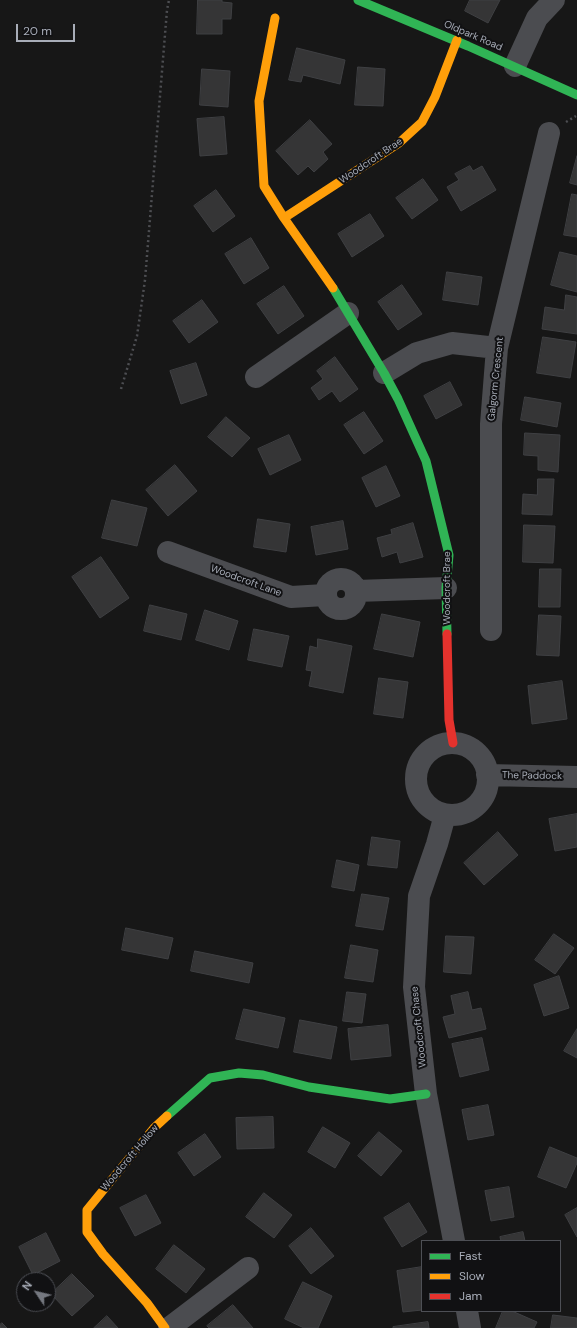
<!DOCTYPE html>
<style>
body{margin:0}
#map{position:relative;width:577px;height:1328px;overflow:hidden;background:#171717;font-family:"DM Sans",sans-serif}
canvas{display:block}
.legend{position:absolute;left:421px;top:1240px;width:140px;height:72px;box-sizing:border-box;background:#111113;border:1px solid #4d4f55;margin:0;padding:5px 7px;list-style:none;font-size:12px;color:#a8adb8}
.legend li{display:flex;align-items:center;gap:8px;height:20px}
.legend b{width:20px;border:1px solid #4d4f55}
.north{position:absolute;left:16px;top:1272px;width:40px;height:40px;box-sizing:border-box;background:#111113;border:1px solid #4d4f55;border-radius:50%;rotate:305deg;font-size:11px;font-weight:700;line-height:16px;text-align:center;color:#a8adb8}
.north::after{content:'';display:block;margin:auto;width:14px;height:18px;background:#757880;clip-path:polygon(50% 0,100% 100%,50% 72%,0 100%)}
.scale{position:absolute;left:16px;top:24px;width:59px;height:18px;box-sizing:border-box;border:2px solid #a8adb8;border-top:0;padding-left:5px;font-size:12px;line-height:14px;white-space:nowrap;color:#a8adb8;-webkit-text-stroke:3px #111113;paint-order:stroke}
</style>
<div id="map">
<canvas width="577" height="1328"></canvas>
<ul class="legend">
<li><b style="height:5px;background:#30b455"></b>Fast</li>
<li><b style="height:5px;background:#ff9f0a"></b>Slow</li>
<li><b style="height:5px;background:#e5322d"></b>Jam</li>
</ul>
<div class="north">N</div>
<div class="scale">20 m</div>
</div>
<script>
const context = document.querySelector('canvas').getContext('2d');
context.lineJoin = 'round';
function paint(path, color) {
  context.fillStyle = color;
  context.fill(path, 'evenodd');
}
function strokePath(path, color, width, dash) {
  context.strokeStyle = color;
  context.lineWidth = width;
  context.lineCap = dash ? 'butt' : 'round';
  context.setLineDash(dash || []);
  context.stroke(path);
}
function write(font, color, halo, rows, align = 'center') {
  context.font = font + ' "DM Sans",sans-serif';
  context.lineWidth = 4;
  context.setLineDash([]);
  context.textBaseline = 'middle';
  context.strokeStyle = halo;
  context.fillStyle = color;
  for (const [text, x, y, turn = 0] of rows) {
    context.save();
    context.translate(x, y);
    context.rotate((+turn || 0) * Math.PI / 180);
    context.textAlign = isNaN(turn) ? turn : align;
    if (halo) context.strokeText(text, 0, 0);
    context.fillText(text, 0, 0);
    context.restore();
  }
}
const building = new Path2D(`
 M198 0H222V2L232 3 231 19H222V34H197Z
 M470 0H500L488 23 465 11Z
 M297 48 345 60 340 84 303 75 301 82 289 80Z
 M358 67 385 69 383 106 355 105Z
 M202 69 230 71 228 107 200 105Z
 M224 117 227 154 200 156 197 119Z
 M310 120 332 144 323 152 328 159 314 172 308 166 298 175 276 151Z
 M577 156V185L570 183Z
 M470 166 473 171 482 166 496 190 461 211 447 187 459 180 455 174Z
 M423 179 438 200 412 219 396 198Z
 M216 190 235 216 213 232 194 206Z
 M572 194 577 195V237L564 235Z
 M370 214 384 236 352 257 338 234Z
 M251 238 269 268 244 284 225 254Z
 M560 252 577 256V292L551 285Z
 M447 272 482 277 478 305 443 300Z
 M402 285 422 314 398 330 378 302Z
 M284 286 304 316 278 334 257 304Z
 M566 295 577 297V334L542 329 545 307 564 310Z
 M202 300 218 322 189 343 173 321Z
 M543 337 576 342 570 378 537 373Z
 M335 357 358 389 340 402 332 391 319 400 311 388 323 379 317 371Z
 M196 363 207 395 181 404 170 371Z
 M450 382 462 405 436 419 424 396Z
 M525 397 561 403 557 427 521 420Z
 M364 412 383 441 364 454 344 425Z
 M226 417 250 438 232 457 208 437Z
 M525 433 560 435 558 472 538 470V456L524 455Z
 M289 435 301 460 270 475 258 449Z
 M175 465 197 491 168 516 146 490Z
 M386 466 400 496 376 507 362 478Z
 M538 479H554L552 515 522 514 523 494 537 495Z
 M112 500 147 508 137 546 102 538Z
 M258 519 290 524 286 552 254 547Z
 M343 521 348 549 316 555 311 527Z
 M413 523 423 557 400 563 397 552 382 557 377 538 392 534 391 530Z
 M524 525 555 526 553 563 523 562Z
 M101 557 129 598 100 618 72 577Z
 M540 569H561L560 607H539Z
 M150 605 187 614 181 640 144 631Z
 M205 610 238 621 229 650 196 640Z
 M382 614 420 622 413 657 374 649Z
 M539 615 561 616 559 656 537 655Z
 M254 629 289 636 282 667 248 660Z
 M318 639 352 646 343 693 309 686 312 671 306 670 310 646 317 648Z
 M379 678 408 682 403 718 374 714Z
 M562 681 567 719 532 724 528 686Z
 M577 814V847L555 851 549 819Z
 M498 832 518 855 484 885 464 863Z
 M372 837 400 841 397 868 368 865Z
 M337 860 359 865 354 891 332 887Z
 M362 894 389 898 383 930 356 926Z
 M126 928 173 938 168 959 122 950Z
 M554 934 574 948 555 974 535 960Z
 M446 936 474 937 471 974 444 972Z
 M351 945 378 950 373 982 345 978Z
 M195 951 253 963 249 983 191 971Z
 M559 976 569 1008 544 1016 534 985Z
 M347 992 366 994 362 1023 343 1021Z
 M468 992 472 1010 481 1008 486 1029 449 1038 443 1017 455 1014 451 996Z
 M244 1009 285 1018 278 1048 236 1039Z
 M300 1020 337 1027 331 1059 294 1052Z
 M388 1025 391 1056 351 1060 348 1029Z
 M577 1029V1058L564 1051Z
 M482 1038 489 1070 460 1077 452 1044Z
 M488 1105 494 1135 468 1140 462 1110Z
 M273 1117 274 1148 237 1149 236 1118Z
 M323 1127 350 1143 335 1168 308 1152Z
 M379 1132 402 1151 381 1176 358 1156Z
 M205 1134 221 1157 194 1176 178 1153Z
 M550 1147 577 1158V1163L566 1188 538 1177Z
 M509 1187 514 1217 491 1221 485 1191Z
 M264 1193 292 1215 274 1238 246 1217Z
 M146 1195 161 1223 135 1236 120 1208Z
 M409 1203 427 1232 402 1247 384 1218Z
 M577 1208V1237L565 1215Z
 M311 1228 334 1256 311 1274 289 1246Z
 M523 1232 525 1241H501L500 1237Z
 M46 1233 60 1261 33 1275 19 1247Z
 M174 1245 205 1269 186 1293 156 1269Z
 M422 1267V1310L403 1312 397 1271Z
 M72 1274 94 1296 72 1316 51 1294Z
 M303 1282 332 1296 318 1328H304L285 1319Z
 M233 1305 253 1328H209L207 1326Z
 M503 1311H512L537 1322 534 1328H496Z
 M553 1315 577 1318V1328H551Z
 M107 1316 118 1328H94Z
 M428 1322 429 1328H393V1327Z
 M2 1323 7 1328H0V1325Z`);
paint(building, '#353536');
strokePath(building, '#3f4043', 1);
strokePath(new Path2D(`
 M566 122 576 116
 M121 389 137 336 145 280 167 10 169 0`), '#4d4e52', 2.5, [2, 3]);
strokePath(new Path2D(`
 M515 66 537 18 554 0
 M384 373 417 353 452 343 497 348
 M256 377 348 313
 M168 552 291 597 325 595
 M326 594a15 15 0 1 1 30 0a15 15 0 1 1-30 0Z
 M356 591 446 588
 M491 630V424L497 348 549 133
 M416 779a36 36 0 1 1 72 0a36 36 0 1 1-72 0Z
 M487 775 577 777
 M445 815 437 844 419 896 414 987 426 1094 454 1241
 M467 1311 470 1328
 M169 1328 248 1268`), '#4b4c50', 22);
strokePath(new Path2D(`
 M358 0 468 46 577 95
 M333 288 384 373 398 399 426 461 449 555 446 588 447 634
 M167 1116 210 1078 239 1073 263 1075 309 1087 390 1099 426 1094`), '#30b455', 9);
strokePath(new Path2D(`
 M275 18 259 101 264 186 284 218 333 288
 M284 218 399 143 422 122 435 97 457 40
 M165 1328 147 1303 103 1254 87 1232V1210L154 1128 167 1116`), '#ff9f0a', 9);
strokePath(new Path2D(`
 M447 634 449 720 453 743`), '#e5322d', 9);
write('10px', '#a8adb8', '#111113', [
 ["Oldpark Road",473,36,23],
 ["Woodcroft Brae",371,161,-34],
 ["Galgorm Crescent",496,379,-84],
 ["Woodcroft Lane",246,581,20],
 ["Woodcroft Brae",447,588,-90],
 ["The Paddock",532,776,1],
 ["Woodcroft Chase",419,1027,-96],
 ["Woodcroft Hollow",130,1158,-50]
]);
</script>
